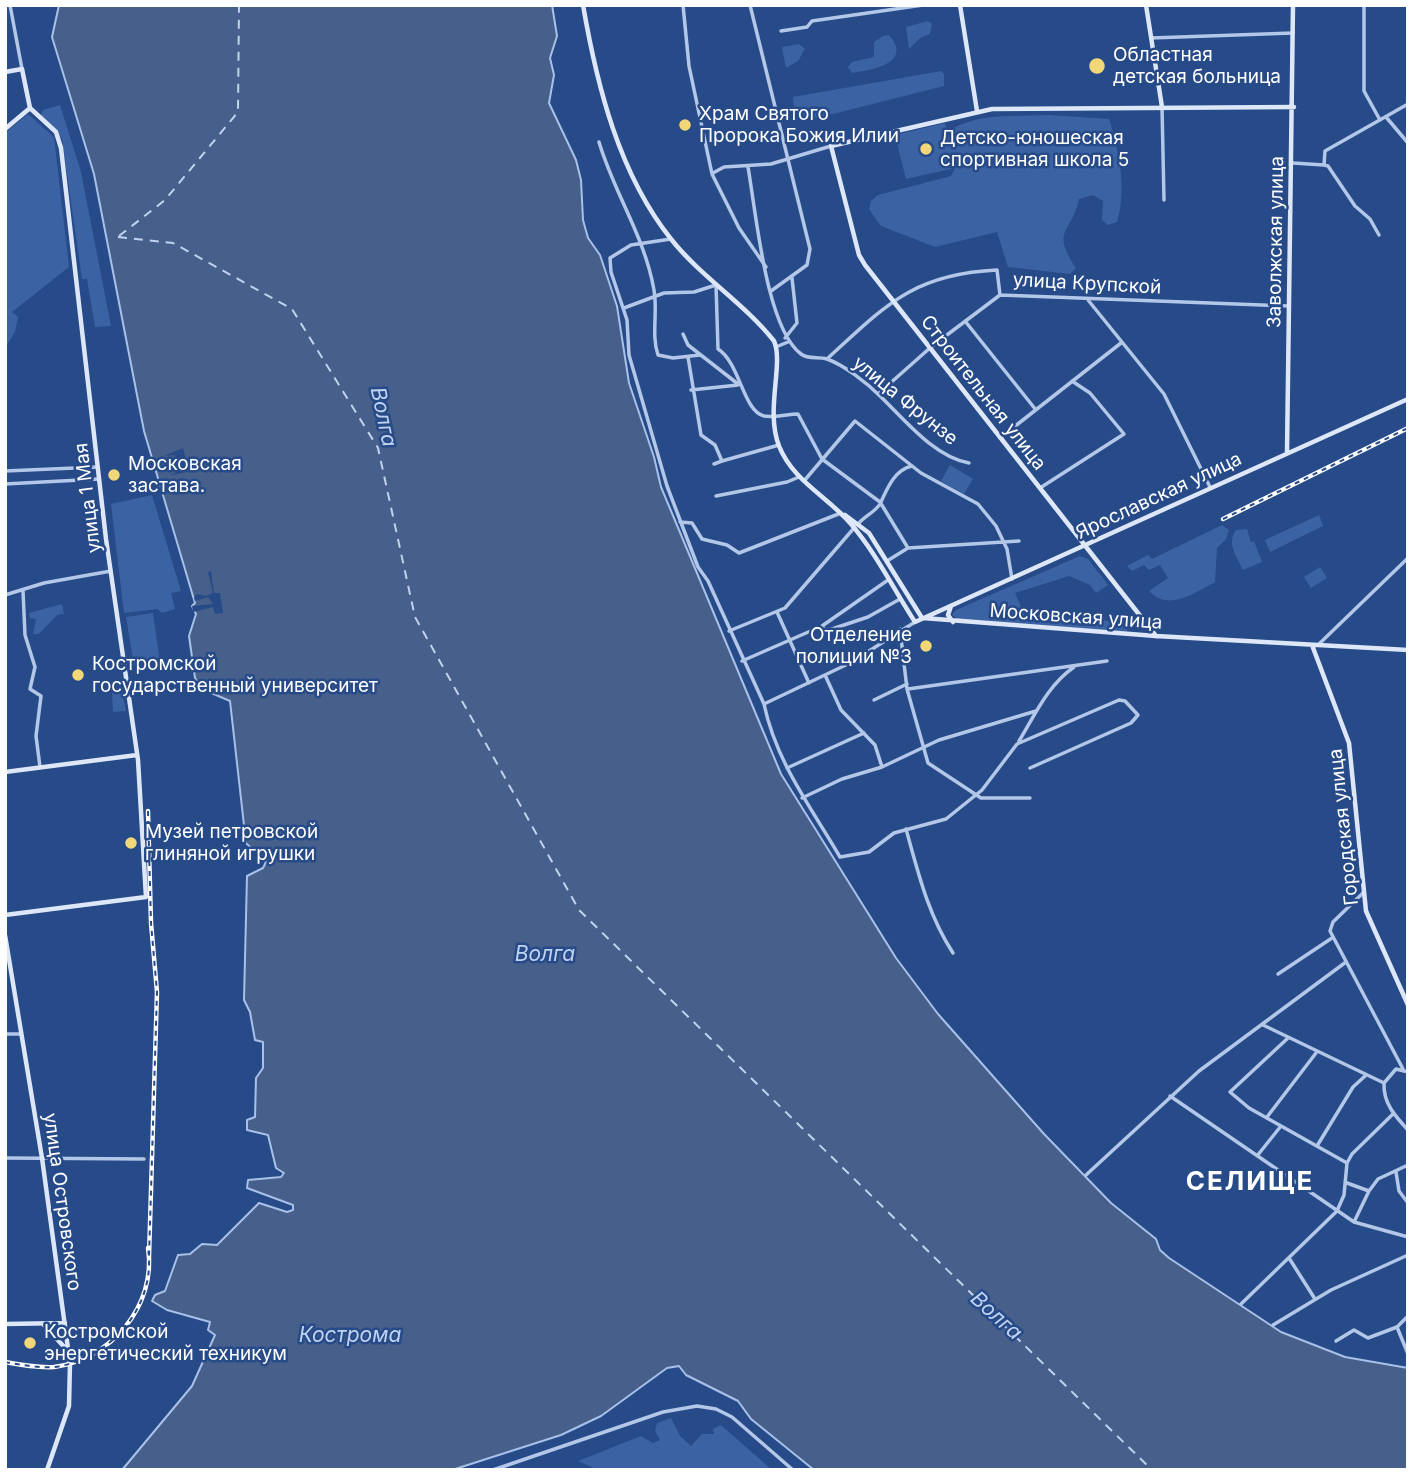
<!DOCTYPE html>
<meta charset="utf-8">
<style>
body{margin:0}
#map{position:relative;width:1413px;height:1475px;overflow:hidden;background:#274a88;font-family:Inter,sans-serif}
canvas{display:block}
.frame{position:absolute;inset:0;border:7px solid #fff;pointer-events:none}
</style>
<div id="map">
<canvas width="1413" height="1475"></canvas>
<div class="frame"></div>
</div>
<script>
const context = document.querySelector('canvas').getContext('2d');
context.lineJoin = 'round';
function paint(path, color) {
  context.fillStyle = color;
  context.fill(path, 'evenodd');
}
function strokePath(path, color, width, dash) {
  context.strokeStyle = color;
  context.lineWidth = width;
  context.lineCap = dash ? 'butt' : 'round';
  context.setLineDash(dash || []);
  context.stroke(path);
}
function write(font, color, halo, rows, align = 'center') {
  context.font = font + ' Inter,sans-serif';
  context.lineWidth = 5;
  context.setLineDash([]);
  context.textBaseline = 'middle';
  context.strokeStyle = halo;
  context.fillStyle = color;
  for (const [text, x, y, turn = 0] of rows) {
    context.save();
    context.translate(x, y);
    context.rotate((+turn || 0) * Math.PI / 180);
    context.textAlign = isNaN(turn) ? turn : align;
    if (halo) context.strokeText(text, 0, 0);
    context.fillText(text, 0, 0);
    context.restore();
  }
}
paint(new Path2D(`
 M928 21 932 24 930 34 920 38 909 49 906 27Z
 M883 36 889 35C914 64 870 70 852 73L848 67 852 62 874 57V42Z
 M799 44 805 49 798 61 786 68 782 47Z
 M941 71 944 74V86L801 122 795 118 793 97Z
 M60 105 81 172 111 326 95 327 87 279H82L62 139 41 115 43 110Z
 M28 114 54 137 69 267 12 312 18 317 15 332 5 348V133Z
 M1048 115 1109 119C1119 151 1127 189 1117 222L1108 225 1102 220 1103 201 1093 195 1079 199C1072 234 1050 228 1076 268L1070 274 1008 267 997 232 935 247 881 226 869 209 871 201 878 195 951 176 955 168 906 179 895 135 945 123 948 132C975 112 1016 117 1048 115Z
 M950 465 973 479 964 494 941 481Z
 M152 495 181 591 171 593 175 609 162 613 157 609 124 613 111 504Z
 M1319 515 1323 526 1270 552 1265 540Z
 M1222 525 1229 530 1226 539 1217 548 1215 582C1194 593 1169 612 1149 591L1168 578 1160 565 1149 570 1144 565 1132 571 1127 566 1148 555 1152 559Z
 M1247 529 1251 542 1254 541 1262 562 1243 570C1237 557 1226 543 1236 530Z
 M1080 556 1088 559 1108 585 1096 593 1090 585 1069 576 1015 593 1024 614 1127 622V632L958 619 952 615 956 610Z
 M1320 567 1327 578 1311 588 1304 577Z
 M62 604 64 614 57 615 39 634H33L36 619 30 618 29 613Z
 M153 613 160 662 134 666 126 617Z
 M122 691 126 711 113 712 112 693Z
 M671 1418 680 1436 691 1446 702 1434H714L713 1429 721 1425 772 1470H598L578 1461 641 1436 653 1443 660 1440 655 1431 657 1423Z`), '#3b63a4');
const water = new Path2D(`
 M59 5H552L557 36 550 58 554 75 549 103 576 160 581 180 583 220 588 238 600 255 617 306 629 383 654 457 661 487 781 774 896 958 938 1014 1044 1134 1111 1203 1156 1239 1160 1250 1169 1258 1281 1332 1345 1357 1408 1368V1470H814L751 1419 738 1401 686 1375 679 1366 667 1368 601 1416 561 1435 452 1470H122L192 1386 215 1335 208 1330 210 1322 167 1310 152 1301 155 1295 165 1291 178 1255 190 1254 202 1244 217 1245 259 1203 287 1212 293 1210V1205L247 1188 248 1180 281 1177 284 1173 276 1168 268 1135 247 1130V1120L255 1117 256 1078 263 1068V1042L255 1040 250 1012 244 1000 247 876 263 868 266 862 246 843 230 701 202 689 195 678 189 636 196 614 192 606 195 603 144 431 94 174 52 37Z`);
paint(water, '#465f8b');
strokePath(water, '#a7c1e9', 2);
paint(new Path2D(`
 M183 448 189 471 169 476 179 471 177 464 153 471 164 464 177 462 175 455 164 456Z
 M211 571 214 593H220L223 613 215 614 213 607 193 612 192 606 213 604 208 597 195 601 194 598 197 594 206 596 213 593 208 572Z`), '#274a88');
strokePath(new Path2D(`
 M119 236 165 200 238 112 239 5
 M118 237 173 243 292 309 378 448 415 617 579 910 1152 1470`), '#bfd2f0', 2, [9, 7]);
strokePath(new Path2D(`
 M10 5 22 69
 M683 5 689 66 712 174 739 228 766 267
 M750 5 810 249 807 265 771 291
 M1364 5V91L1380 120
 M781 31 807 27 812 21 923 5
 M1151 38 1293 33
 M1162 107 1164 200
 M1386 117 1408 143
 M599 142C614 193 645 237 654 290 658 312 651 335 658 355L673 358 700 355
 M1293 163 1324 165 1325 151 1408 104
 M1324 165 1328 166 1355 206 1370 219 1379 235
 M748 167C756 212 766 328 801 354 809 360 818 356 827 359 844 365 867 383 880 396 904 419 934 457 969 463
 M713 173 724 167 771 164 831 146
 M671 239 631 245 610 258 611 272 627 320 629 355 667 486 698 567 708 581 764 704C776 762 811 807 840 857L869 852 894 833 946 819 982 790 1017 744 1119 700 1125 701 1138 715 1131 723 1030 768
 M716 285 718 349C740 363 743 411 764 416 775 418 787 414 798 414L822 459 880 502 908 548
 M1088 300 1164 394 1210 487
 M624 308 664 293 694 292 716 285
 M965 321 1036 410
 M683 334 688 345 738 384
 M785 338 797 323 792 278
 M776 347 788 342
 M688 357 701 435 715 445 722 461 779 445
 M827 359C886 305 913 274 997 270L1000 295
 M691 390 738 385
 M878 394 931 347 1000 295 1288 306
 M1000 438 1121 343
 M714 464 722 461
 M5 471 98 467
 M804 481 855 421 921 473 978 504 996 526 1007 549 1012 579
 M5 484 99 479
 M1040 488 1124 434 1090 393 1072 381
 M716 496 787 482 799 477
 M680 522 692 523 702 539 727 545 739 553 841 513
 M859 523C864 517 876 511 880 504 887 489 894 470 912 466
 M887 561 908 548 1019 541
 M23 591 25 635 35 667 30 689 41 696 36 736 40 767
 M5 595 44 583 111 571
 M777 612 809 683
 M822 626 826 631 868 617 900 599
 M900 629 907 689 928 763 981 798H1030
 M729 631 785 608 854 528
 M1319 644 1408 558
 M742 661 822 626 888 580
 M825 675 841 710 875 745 882 767
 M908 689 1107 661
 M874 700 907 684
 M764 704 850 663 915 622
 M1019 741C1035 715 1047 686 1074 667
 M787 768 864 733
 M802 798 842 779 882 767 939 740 1036 711
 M906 829C918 872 928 915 953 953
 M1364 892 1333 922 1330 931 1403 1069
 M1278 974 1332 938
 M1263 1025 1384 1083C1383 1103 1395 1116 1408 1130
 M5 1034H21
 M1288 1038 1230 1092 1249 1108 1347 1163
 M1384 1083 1396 1069 1408 1072
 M1170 1096 1354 1222 1408 1237
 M1267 1117 1316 1053
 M1317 1146 1353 1087 1365 1076
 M1257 1156 1281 1126
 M5 1158 144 1159
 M1396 1172 1399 1191 1408 1203
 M1086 1175 1199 1071 1346 962
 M1347 1183 1369 1191 1354 1222
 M1369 1191 1378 1179 1408 1165
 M1289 1258 1315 1299
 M1241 1304 1337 1211 1344 1195 1347 1163 1352 1154 1393 1114
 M1273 1325 1331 1290 1408 1255
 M1397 1327 1408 1354
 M1336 1341 1354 1330 1368 1338 1397 1327 1408 1316
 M493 1470 663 1412 697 1406 716 1409 732 1417 793 1470`), '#b3c7e9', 3.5);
strokePath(new Path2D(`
 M583 5C597 86 619 174 671 239 701 277 744 303 774 341 784 364 765 410 779 446 793 481 827 496 851 524 876 553 894 590 915 622L1408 399
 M960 5 977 111
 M1146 5 1162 107
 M5 72 22 69 30 108
 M5 129 30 108
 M1287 452 1293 5
 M845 515 869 533 922 618
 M951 606 948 615 953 622
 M923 618 1156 636 1408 650
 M1156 636 865 265 859 255 831 146 992 109 1294 107
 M1312 645 1349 743 1366 911 1408 1005
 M5 772 137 755
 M5 915 146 897 138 760 106 539 61 148 56 132 30 108
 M5 935 42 1158 70 1363 69 1406 47 1470
 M5 1324 65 1323
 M43 1324 68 1351`), '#dde7f8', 4.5);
const rail = new Path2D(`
 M1223 519 1408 428
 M148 811 151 923 157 992 149 1257
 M5 1362C21 1365 38 1368 54 1367 110 1360 157 1306 148 1248`);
strokePath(rail, '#fff', 4.5);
strokePath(rail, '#274a88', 2, [5]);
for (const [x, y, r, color] of [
 [1097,66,9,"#f1d778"],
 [685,125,7,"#f1d778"],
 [926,149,7,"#f1d778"],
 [114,475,7,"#f1d778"],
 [926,646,7,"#f1d778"],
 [78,675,7,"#f1d778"],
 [131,843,7,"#f1d778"],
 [30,1343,7,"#f1d778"]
]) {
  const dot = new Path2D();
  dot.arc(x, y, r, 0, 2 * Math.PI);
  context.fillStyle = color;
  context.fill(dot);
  strokePath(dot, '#274a88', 2.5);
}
write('19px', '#fff', '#274a88', [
 ["Областная",1113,55],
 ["детская больница",1113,77],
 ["Храм Святого",699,114],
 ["Пророка Божия Илии",699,136],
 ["Детско-юношеская",940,138],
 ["спортивная школа 5",940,160],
 ["Московская",128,464],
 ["застава.",128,486],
 ["Отделение",912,635,"right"],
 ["полиции №3",912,657,"right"],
 ["Костромской",92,664],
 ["государственный университет",92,686],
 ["Музей петровской",145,832],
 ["глиняной игрушки",145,854],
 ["Костромской",44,1332],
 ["энергетический техникум",44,1354]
], 'left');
write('19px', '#fff', '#274a88', [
 ["Заволжская улица",1276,242,-89],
 ["улица Крупской",1087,284,3],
 ["Строительная улица",983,393,52],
 ["улица Фрунзе",905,401,39],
 ["Ярославская улица",1159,496,-25],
 ["улица 1 Мая",88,498,-97],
 ["Московская улица",1076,617,4],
 ["Городская улица",1344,827,-96],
 ["улица Островского",62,1202,82]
]);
write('italic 21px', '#bfd2f0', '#274a88', [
 ["Волга",383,417,78],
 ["Волга",545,955],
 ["Волга",996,1316,42],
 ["Кострома",350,1336]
]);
context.letterSpacing = '2px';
write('bold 26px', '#fff', '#274a88', [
 ["СЕЛИЩЕ",1250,1182]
]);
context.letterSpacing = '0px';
</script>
